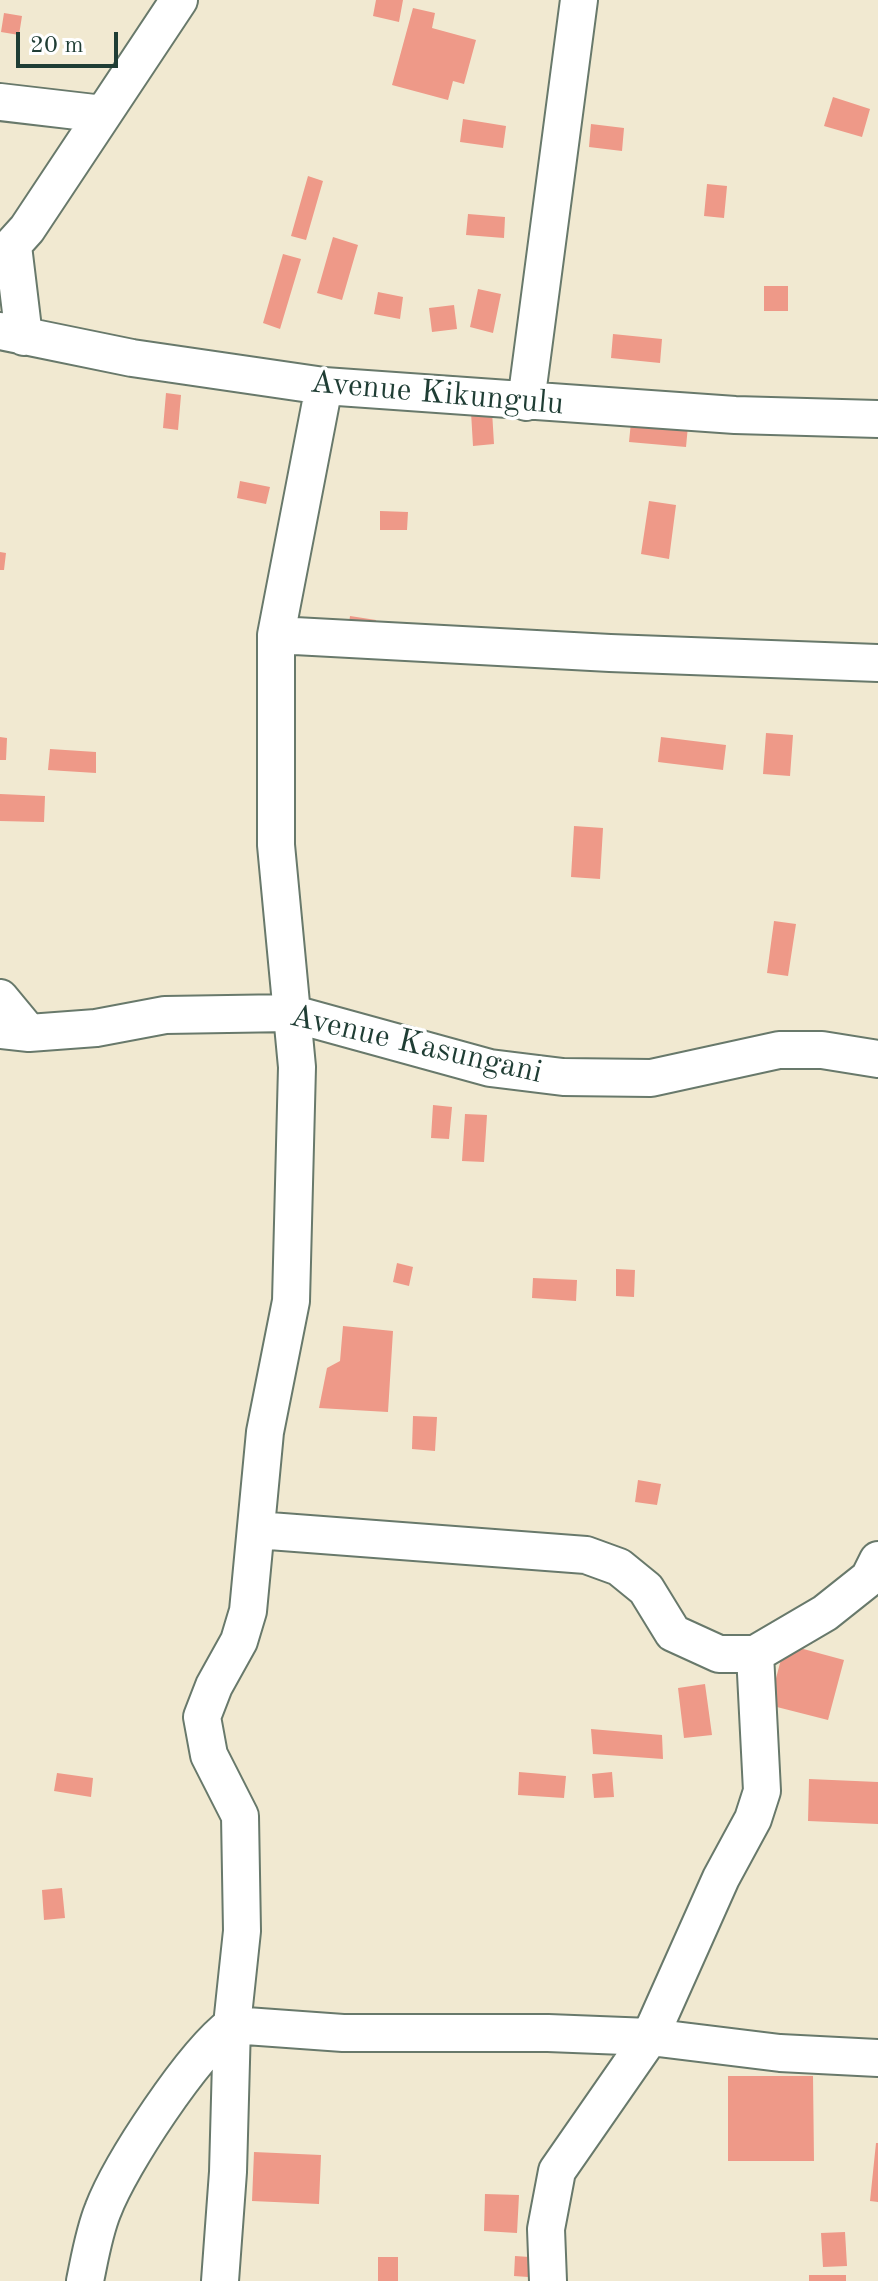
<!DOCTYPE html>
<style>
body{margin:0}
#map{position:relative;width:878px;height:2281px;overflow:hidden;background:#f1e9d1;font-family:"Old Standard TT",serif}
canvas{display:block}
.scale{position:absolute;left:16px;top:32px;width:102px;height:36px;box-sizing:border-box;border:4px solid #1f3d34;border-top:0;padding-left:10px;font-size:24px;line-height:28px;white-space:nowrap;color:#1f3d34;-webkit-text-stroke:6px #fff;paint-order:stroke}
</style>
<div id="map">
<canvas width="878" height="2281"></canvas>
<div class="scale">20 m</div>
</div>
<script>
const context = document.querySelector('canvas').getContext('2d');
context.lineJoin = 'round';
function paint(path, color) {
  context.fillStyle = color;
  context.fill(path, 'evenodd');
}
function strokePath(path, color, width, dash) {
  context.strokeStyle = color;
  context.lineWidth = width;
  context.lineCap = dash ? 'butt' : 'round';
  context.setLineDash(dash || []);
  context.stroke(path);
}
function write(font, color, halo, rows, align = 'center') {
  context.font = font + ' "Old Standard TT",serif';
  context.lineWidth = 7;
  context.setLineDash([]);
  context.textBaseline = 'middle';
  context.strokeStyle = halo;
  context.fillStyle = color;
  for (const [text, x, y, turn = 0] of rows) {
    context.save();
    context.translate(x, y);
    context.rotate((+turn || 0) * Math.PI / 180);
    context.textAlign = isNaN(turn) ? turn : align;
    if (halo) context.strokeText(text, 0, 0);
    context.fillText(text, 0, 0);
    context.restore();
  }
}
paint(new Path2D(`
 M376 0H403L399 22 373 16Z
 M413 8 435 13 432 28 476 40 464 84 453 81 448 100 392 85Z
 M4 13 22 16 19 35 1 32Z
 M833 97 870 109 862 137 824 126Z
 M463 119 506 126 503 148 460 142Z
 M591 124 624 128 622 151 589 147Z
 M308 176 323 181 306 240 291 236Z
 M707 184 727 186 724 218 704 216Z
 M468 214 505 217 504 238 466 235Z
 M333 237 358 245 342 300 317 293Z
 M283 254 301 259 280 329 263 323Z
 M764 286H788V311H764Z
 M478 289 501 294 493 333 470 327Z
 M378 292 403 297 400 319 374 314Z
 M454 305 457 329 432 332 429 308Z
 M613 334 662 339 660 363 611 358Z
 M166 393 181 395 178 430 163 428Z
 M492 411 494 444 473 446 471 412Z
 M631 422 688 426 686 447 629 442Z
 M240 481 270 487 266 504 237 498Z
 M649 501 676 505 669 559 641 554Z
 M380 511 408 512 407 530H380Z
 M0 552 6 553 4 570H0Z
 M350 616 376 620 374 634 348 630Z
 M766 733 793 735 790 776 763 774Z
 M0 737 7 738 6 760H0Z
 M661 737 726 745 723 770 658 762Z
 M50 749 96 752V773L48 770Z
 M0 794 45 796 44 822 0 821Z
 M574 826 603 828 600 879 571 877Z
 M774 921 796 924 788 976 767 973Z
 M433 1105 452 1107 449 1139 431 1138Z
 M465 1114 487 1115 484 1162 462 1161Z
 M397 1263 413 1267 409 1286 393 1282Z
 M616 1269 635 1270 634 1297 616 1296Z
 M533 1278 577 1280 576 1301 532 1298Z
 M343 1326 393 1331 388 1412 319 1408 327 1368 340 1361Z
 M413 1416 437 1417 435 1451 412 1449Z
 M638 1480 661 1484 657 1505 635 1502Z
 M785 1644 844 1660 828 1720 769 1705Z
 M705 1684 712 1735 684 1738 678 1688Z
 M591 1729 662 1735 663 1759 593 1754Z
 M519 1772 566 1776 564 1798 518 1795Z
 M612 1772 614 1797 594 1798 592 1774Z
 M57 1773 93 1778 91 1797 54 1791Z
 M809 1779 878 1782V1824L808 1821Z
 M62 1888 65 1918 44 1920 42 1890Z
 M728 2076H813L814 2161H728Z
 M876 2143H878V2202L870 2201Z
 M254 2152 321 2155 319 2204 252 2201Z
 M485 2194 519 2195 517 2233 484 2231Z
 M845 2232 847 2266 823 2267 821 2233Z
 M515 2256 544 2258 542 2278 514 2276Z
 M378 2257H398V2281H378Z
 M809 2275H846V2281H809Z`), '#e98');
const minor = new Path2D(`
 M0 102 103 114
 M13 246 24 337
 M0 259 27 229 179 0
 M0 331 132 358 324 386 735 415 878 419
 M526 402 579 0
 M276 635 610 653 878 663
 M0 998 29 1033
 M0 1030 29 1033 96 1028 165 1015 290 1013 490 1068 563 1077 651 1078 779 1050H822L878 1059
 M256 1530 586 1555 619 1567 646 1589 673 1633 719 1654H755L825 1613 869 1578 878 1560
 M85 2281C90 2257 94 2232 103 2210 121 2163 193 2054 232 2025L343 2033H548L650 2037 780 2053 878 2058
 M220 2281 228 2172 232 2025 242 1931 240 1816 209 1755 202 1717 214 1686 239 1641 248 1611 265 1432 291 1301 297 1067 276 845V635L324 386
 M548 2281 546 2229 557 2171 650 2037 721 1878 753 1819 762 1791 755 1654`);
strokePath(minor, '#68796b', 40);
strokePath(minor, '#fff', 36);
write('32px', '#1f3d34', '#fff', [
 ["Avenue Kikungulu",437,394,5],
 ["Avenue Kasungani",416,1045,13]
]);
</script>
